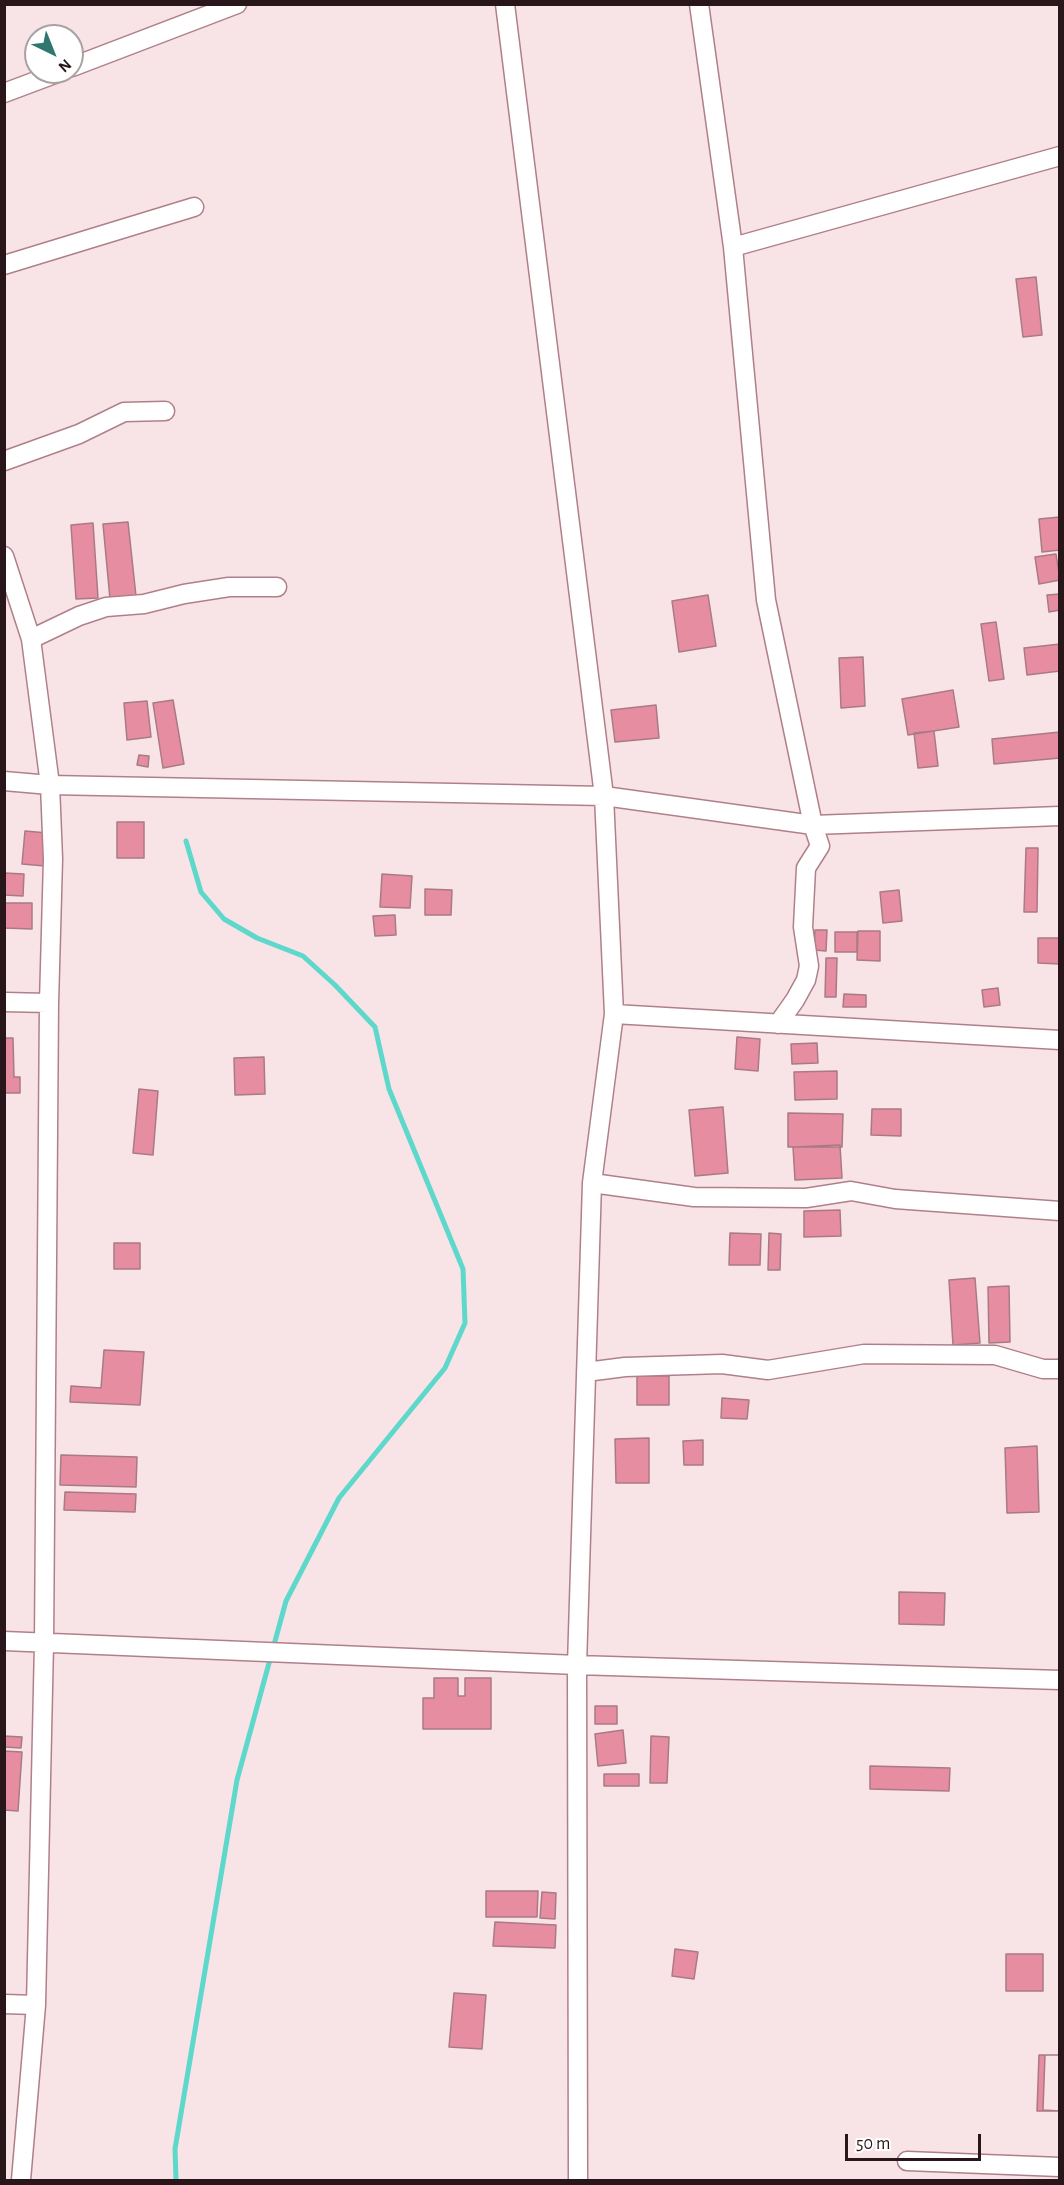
<!DOCTYPE html>
<style>
body{margin:0}
#map{position:relative;width:1064px;height:2185px;overflow:hidden;background:#f8e3e6;font-family:"Alegreya Sans",sans-serif}
canvas{display:block}
.frame{position:absolute;inset:0;border:6px solid #28161a;pointer-events:none}
.north{position:absolute;left:24px;top:24px;width:60px;height:60px;box-sizing:border-box;background:#fff;border:2px solid #a9a2a3;border-radius:50%;rotate:137deg;font-size:16px;font-weight:700;line-height:24px;text-align:center;color:#28161a}
.north::after{content:'';display:block;margin:auto;width:21px;height:27px;background:#2f766e;clip-path:polygon(50% 0,100% 100%,50% 72%,0 100%)}
.scale{position:absolute;left:845px;top:2134px;width:136px;height:27px;box-sizing:border-box;border:3px solid #28161a;border-top:0;padding-left:8px;font-size:18px;line-height:21px;white-space:nowrap;color:#28161a;-webkit-text-stroke:4px #fff;paint-order:stroke}
</style>
<div id="map">
<canvas width="1064" height="2185"></canvas>
<div class="frame"></div>
<div class="north">N</div>
<div class="scale">50 m</div>
</div>
<script>
const context = document.querySelector('canvas').getContext('2d');
context.lineJoin = 'round';
function strokePath(path, color, width, dash) {
  context.strokeStyle = color;
  context.lineWidth = width;
  context.lineCap = dash ? 'butt' : 'round';
  context.setLineDash(dash || []);
  context.stroke(path);
}
function paint(path, color) {
  context.fillStyle = color;
  context.fill(path, 'evenodd');
}
strokePath(new Path2D(`
 M176 2180 175 2149 237 1780 286 1601 339 1498 445 1368 465 1323 463 1269 389 1089 375 1027 335 985 303 956 257 938 224 919 201 892 186 841`), '#5dd8ca', 5);
const building = new Path2D(`
 M1036 277 1042 335 1023 337 1016 279Z
 M1060 517V550L1042 552 1039 519Z
 M128 522 136 596 110 599 103 524Z
 M93 523 98 598 76 599 71 525Z
 M1056 554 1060 580 1039 584 1035 557Z
 M1060 594V610L1049 612 1047 595Z
 M708 595 716 646 679 652 672 601Z
 M996 622 1004 679 989 681 981 624Z
 M1060 644V671L1027 675 1024 648Z
 M863 657 865 706 841 708 839 658Z
 M953 690 959 727 908 735 902 699Z
 M173 700 184 764 163 768 153 703Z
 M147 701 151 737 127 740 124 703Z
 M656 705 659 738 615 742 611 710Z
 M934 731 938 766 918 768 914 733Z
 M1060 732V758L994 764 992 739Z
 M139 755 149 756 148 767 137 765Z
 M117 822H144V858H117Z
 M25 831 48 833 45 866 22 864Z
 M1026 848H1038L1037 912H1024Z
 M4 873 24 874 23 896 4 895Z
 M382 874 412 876 410 908 380 907Z
 M425 889 452 890 451 915H425Z
 M899 890 902 921 883 923 880 892Z
 M4 903H32V929L4 928Z
 M395 915 396 935 375 936 373 916Z
 M815 930H827L826 951 814 950Z
 M858 931H880V961L857 960Z
 M835 932H857V952H835Z
 M1038 938H1060V964L1038 963Z
 M826 958H837L836 997H825Z
 M998 988 1000 1005 984 1007 982 990Z
 M844 994 866 995V1007H843Z
 M737 1037 760 1039 758 1071 735 1069Z
 M4 1038H13L14 1077H20V1093H4Z
 M817 1043 818 1063 792 1064 791 1044Z
 M264 1057 265 1094 235 1095 234 1058Z
 M837 1071V1099L795 1100 794 1072Z
 M139 1089 158 1091 153 1155 133 1153Z
 M723 1107 728 1173 695 1176 689 1110Z
 M872 1109H901V1136L871 1135Z
 M788 1113 843 1114 842 1147H788Z
 M840 1145 842 1178 795 1180 793 1147Z
 M840 1210 841 1236 804 1237V1211Z
 M730 1233 761 1234 760 1265H729Z
 M769 1233 781 1234 780 1270H768Z
 M114 1243H140V1269H114Z
 M975 1278 980 1343 953 1345 949 1280Z
 M1009 1286 1010 1342 989 1343 988 1287Z
 M104 1350 144 1352 140 1405 70 1402 71 1386 101 1388Z
 M637 1376H669V1405H637Z
 M722 1398 749 1400 747 1419 721 1418Z
 M649 1438V1483H616L615 1439Z
 M703 1440V1465H684L683 1441Z
 M1037 1446 1039 1512 1007 1513 1005 1448Z
 M61 1455 137 1457 136 1487 60 1485Z
 M65 1492 136 1494 135 1512 64 1510Z
 M899 1592 945 1593 944 1625 899 1624Z
 M434 1678H458V1696H465V1678H491V1729H423V1698H434Z
 M595 1706H617V1724H595Z
 M623 1730 626 1763 598 1766 595 1734Z
 M4 1736 22 1737 21 1748 4 1747Z
 M651 1736 669 1737 667 1783H650Z
 M4 1751 22 1752 18 1811 4 1810Z
 M870 1766 950 1768 949 1791 870 1789Z
 M604 1774H639V1786H604Z
 M486 1891H538L537 1917H486Z
 M542 1892 556 1893 555 1919 540 1918Z
 M495 1922 556 1925 555 1948 493 1946Z
 M675 1949 698 1952 694 1979 672 1976Z
 M1006 1954H1043V1991H1006Z
 M454 1993 486 1995 482 2049 449 2047Z
 M1039 2055H1060V2111H1037Z
 M1045 2055H1060V2111L1043 2110Z`);
paint(building, '#e78da1');
strokePath(building, '#a97a84', 1.5);
const minor = new Path2D(`
 M505 4 604 796 614 1014 592 1183 577 1665 578 2180
 M699 4 733 247 766 600 813 825 820 846 806 868 803 927 809 966 806 980 795 1000 778 1024
 M72 67 237 4
 M4 93 60 72
 M733 247 1060 156
 M4 265 194 207
 M4 461 79 434 124 412 165 411
 M4 556 31 639 50 785 53 859 49 1003 4 1002
 M31 639 79 616 106 607 144 604 184 594 229 587H277
 M4 781 50 785 604 796 813 825 1060 816
 M614 1014 1060 1040
 M592 1183 694 1197 806 1198 851 1191 895 1199 1060 1211
 M586 1372 625 1367 722 1364 768 1370 864 1354 995 1355 1043 1369H1060
 M4 1641 577 1665 1060 1680
 M4 2004 36 2005
 M907 2161 1060 2167
 M21 2180 36 2005 44 1643 49 1003`);
strokePath(minor, '#b0808a', 21);
strokePath(minor, '#fff', 18);
</script>
